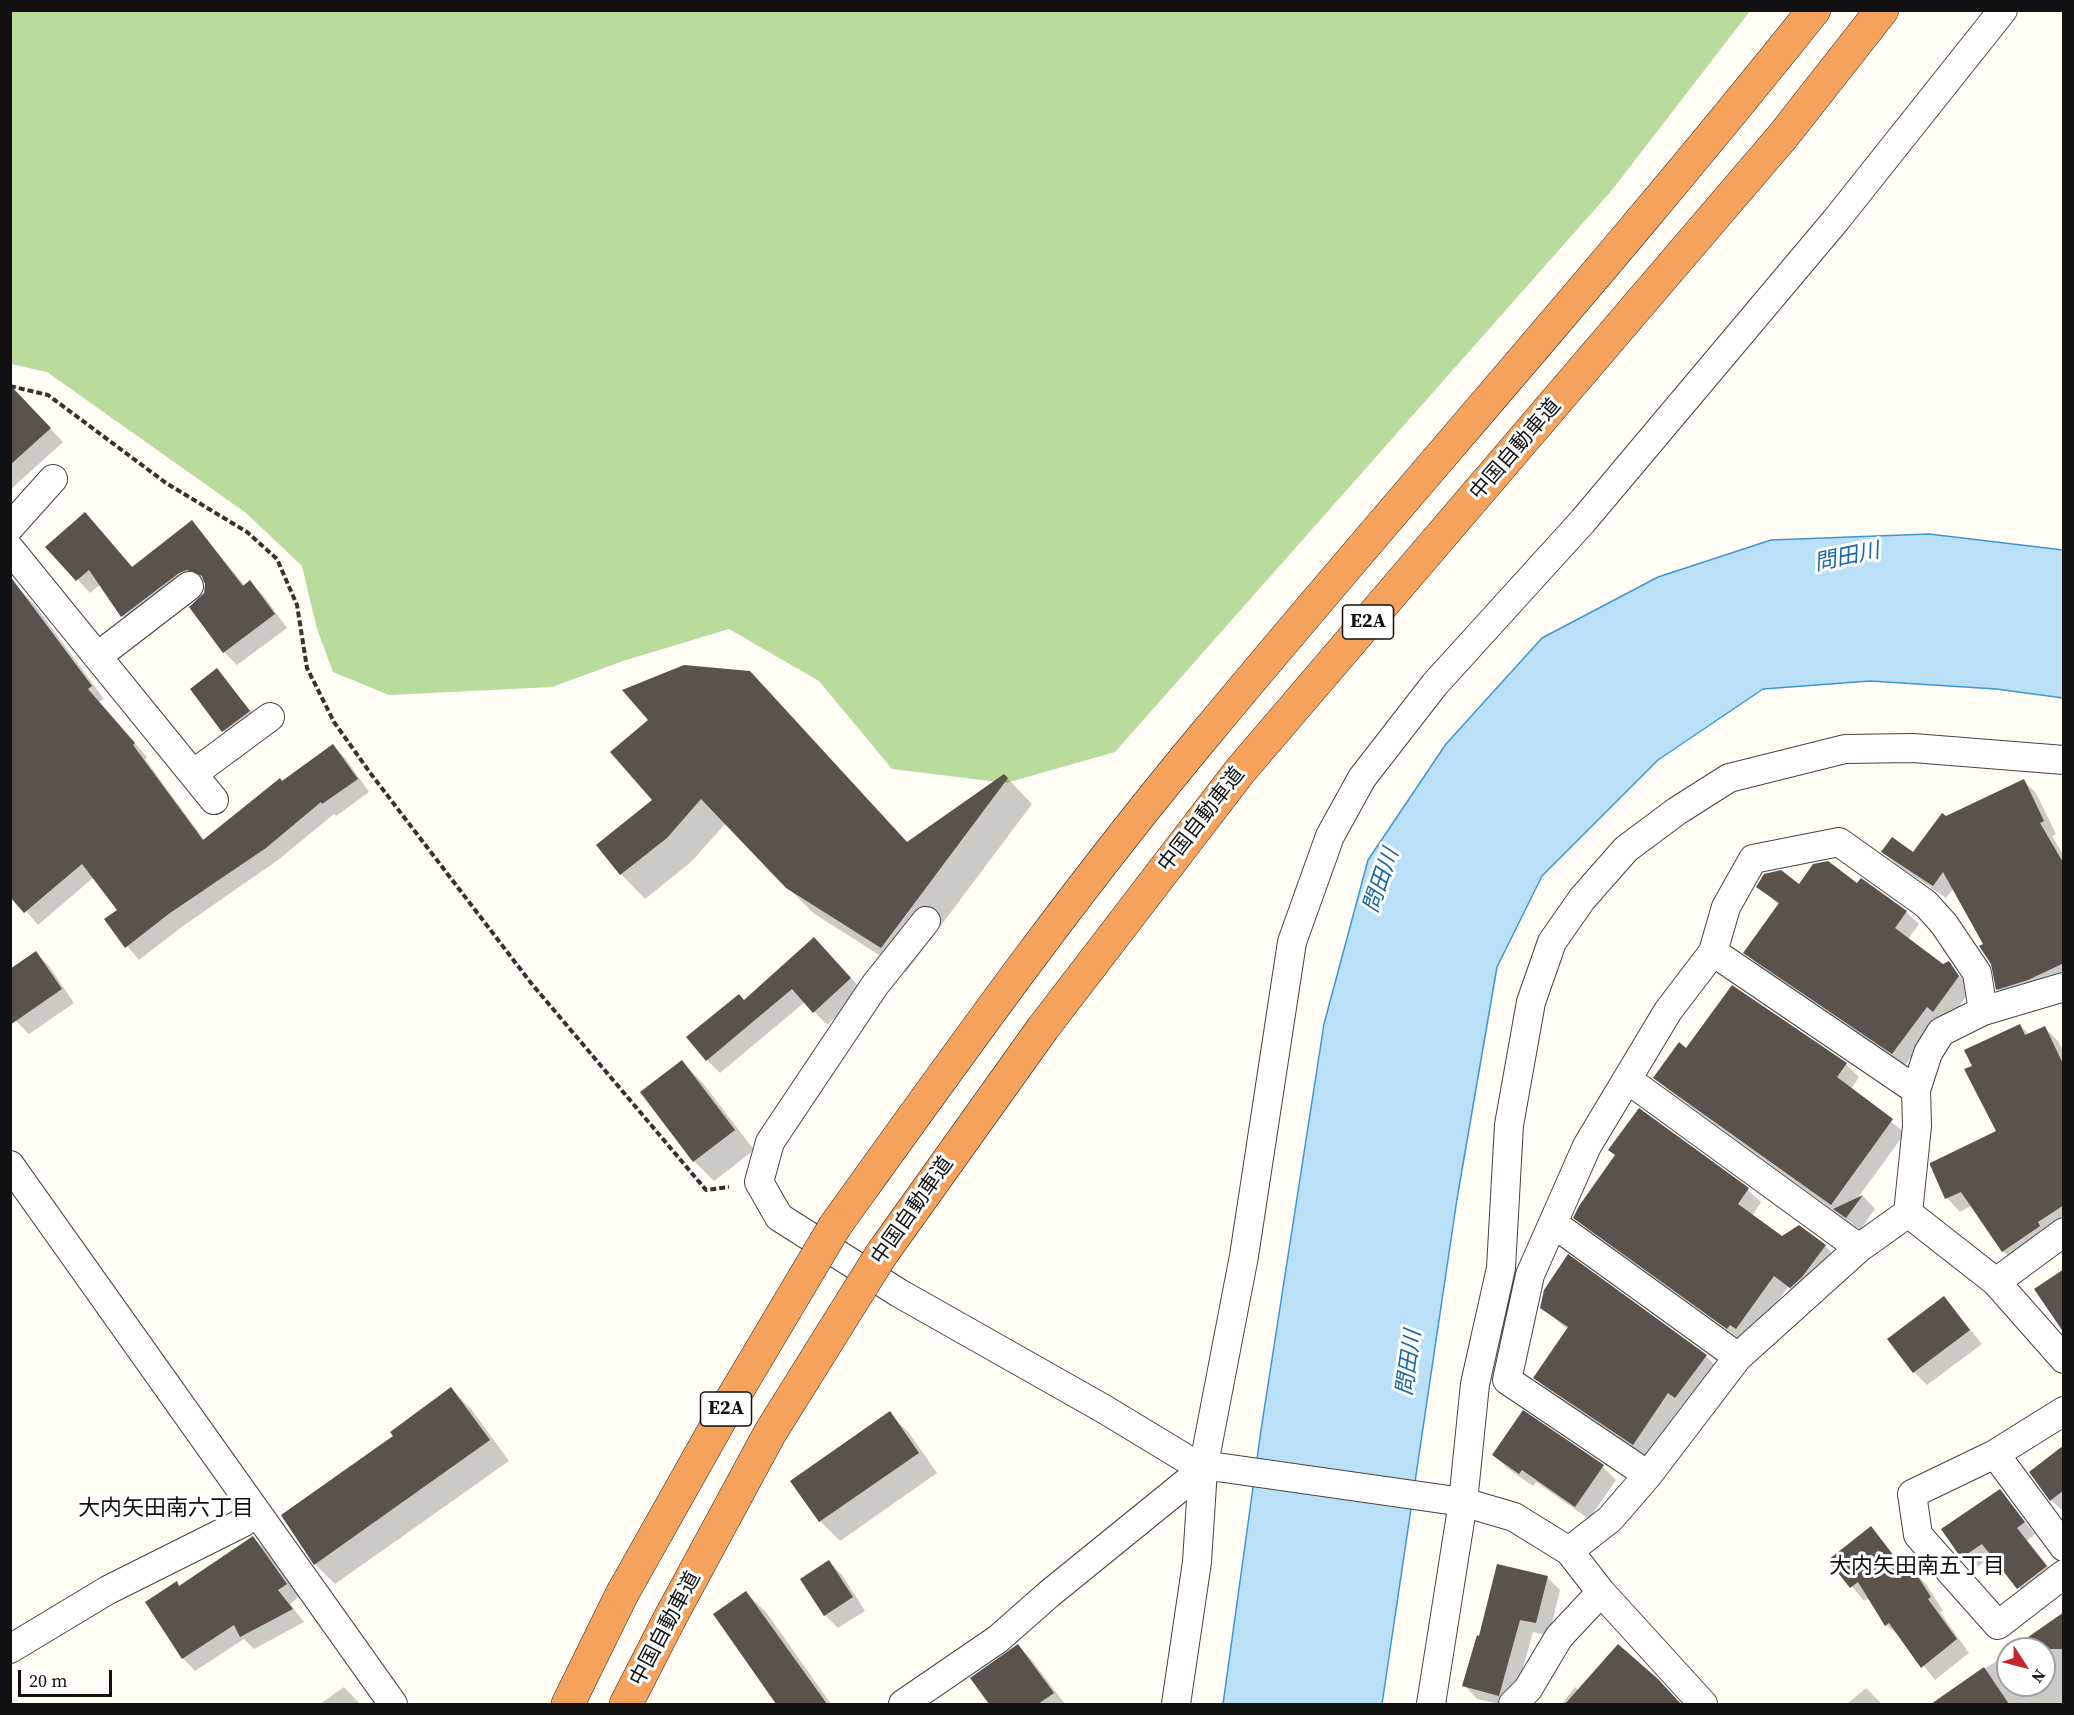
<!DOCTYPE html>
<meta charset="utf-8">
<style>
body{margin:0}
#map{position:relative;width:2074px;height:1715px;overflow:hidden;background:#fffdf5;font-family:"Source Serif 4",serif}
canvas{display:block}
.frame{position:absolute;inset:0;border:12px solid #111;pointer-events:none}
.north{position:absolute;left:1996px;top:1637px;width:60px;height:60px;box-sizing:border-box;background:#fff;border:2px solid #a0a0a0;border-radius:50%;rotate:126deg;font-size:16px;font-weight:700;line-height:24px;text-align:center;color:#111}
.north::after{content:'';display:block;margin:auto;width:21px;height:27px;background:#c4262e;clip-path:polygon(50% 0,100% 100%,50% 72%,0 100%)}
.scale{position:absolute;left:18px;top:1670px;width:94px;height:27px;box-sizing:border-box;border:3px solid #111;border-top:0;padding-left:8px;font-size:18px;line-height:21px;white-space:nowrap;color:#111;-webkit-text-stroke:4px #fff;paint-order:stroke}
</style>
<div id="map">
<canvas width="2074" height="1715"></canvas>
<div class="frame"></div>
<div class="north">N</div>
<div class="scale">20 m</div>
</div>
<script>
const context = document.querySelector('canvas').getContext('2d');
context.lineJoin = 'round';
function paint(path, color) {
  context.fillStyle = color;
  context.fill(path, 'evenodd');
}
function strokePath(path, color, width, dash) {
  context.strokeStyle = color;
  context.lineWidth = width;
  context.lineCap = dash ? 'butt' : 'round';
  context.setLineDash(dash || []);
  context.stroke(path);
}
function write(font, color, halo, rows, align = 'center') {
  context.font = font + ' "Source Serif 4","Noto Sans JP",serif';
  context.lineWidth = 6;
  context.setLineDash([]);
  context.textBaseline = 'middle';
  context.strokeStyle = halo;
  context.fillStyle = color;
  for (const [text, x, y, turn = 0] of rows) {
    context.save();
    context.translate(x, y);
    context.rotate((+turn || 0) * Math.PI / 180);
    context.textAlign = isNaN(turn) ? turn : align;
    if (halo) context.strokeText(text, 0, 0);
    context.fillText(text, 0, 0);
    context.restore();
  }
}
paint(new Path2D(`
 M11 11H1750L1612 190 1115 752 1006 783 892 769 819 681 729 629 623 661 552 687 389 695 333 672 317 629 302 566 246 513 47 372 11 364Z`), '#b9dc9c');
const water = new Path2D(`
 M1929 534 2063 550V698L1996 689 1870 681 1763 689 1658 760 1542 876 1497 967 1457 1199 1382 1704H1223L1261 1430 1324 1024 1368 860 1446 744 1542 638 1658 577 1771 540Z`);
paint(water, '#b9e0f7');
strokePath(water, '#3f96cf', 1.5);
paint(new Path2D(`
 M10 404 32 409 63 442 10 490Z
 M192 522 245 586 250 582 263 595 287 628 237 665 224 652 205 583 201 582 136 629 123 616 101 584 90 593 48 547 98 527 133 568Z
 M21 591 34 604 104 699 99 702 147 757 145 759 205 841 333 746 345 758 369 792 336 816 334 814 278 860 183 926 139 960 106 920 119 910 94 877 38 925 10 892Z
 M217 670 262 725 237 744 224 731Z
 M612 752 908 843 1004 775 1032 804 906 972 813 913 726 823 691 862 645 899 621 874 654 800Z
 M2023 780 2036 793 2056 834 2052 836 2064 856V981L2011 1002 1998 989 1985 945 1954 888 1946 898 1896 864 1883 852 1914 854 1946 818Z
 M1858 885 1906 912 1919 924 1908 939 1943 966 1949 963 1971 990 1947 1023 1940 1019 1905 1065 1758 965 1745 952 1779 905 1758 886Z
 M827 952 863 991 827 1025 805 1002 720 1073 707 1060 745 1002Z
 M36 953 49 966 74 1003 29 1034 16 1021Z
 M1732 987 1846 1064 1859 1077 1851 1089 1905 1133 1857 1199 1863 1196 1875 1209 1860 1230 1668 1090 1655 1077 1687 1050Z
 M2020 1025 2029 1035 2045 1028 2058 1041 2064 1052V1227L2016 1264 2003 1251 1972 1205 1960 1212 1947 1198 1931 1165 1998 1132 1974 1067Z
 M682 1062 702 1082 754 1150 714 1181 694 1161 642 1093Z
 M1639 1110 1748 1190 1761 1202 1752 1216 1782 1237 1825 1246 1838 1259 1804 1300 1788 1287 1749 1341 1741 1340 1588 1230 1575 1217 1617 1156Z
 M1568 1257 1706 1356 1719 1369 1689 1410 1682 1405 1646 1457 1548 1391 1535 1378 1568 1330 1541 1307Z
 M1944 1298 1982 1344 1927 1385 1914 1372Z
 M451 1389 471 1409 509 1461 335 1584 315 1564 282 1517 395 1436Z
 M1523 1412 1603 1467 1616 1480 1589 1519 1536 1482 1533 1486 1507 1468 1494 1455Z
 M889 1413 909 1433 937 1473 840 1541 820 1521Z
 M2064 1447V1512L2051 1500Z
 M2000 1491 2035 1534 2027 1541 2058 1579 2030 1600 1993 1556 1974 1569 1943 1530Z
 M1871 1528 1908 1573 1912 1571 1926 1584 1943 1611 1940 1612 1969 1653 1935 1680 1901 1637 1886 1625 1869 1597 1864 1601 1830 1560Z
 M253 1538 266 1550 299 1597 290 1604 304 1622 254 1649 244 1639 195 1671 183 1658 176 1583 180 1587Z
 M829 1562 842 1575 865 1611 838 1628 825 1615Z
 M1547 1577 1560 1590 1549 1636 1533 1632 1513 1704H1499L1477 1699 1464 1685 1481 1638Z
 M746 1593 766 1612 831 1704H778L715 1615Z
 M2064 1614V1704H1955L1948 1694 2008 1653V1685H2044V1649H2013Z
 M1018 1646 1031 1659 1065 1704H991L972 1679Z
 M344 1687 360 1704H320Z
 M1575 1687 1579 1691 1671 1694 1680 1704H1562Z
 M1866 1688 1882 1704H1847Z`), '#0003');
paint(new Path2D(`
 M10 385 51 428 10 465Z
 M85 512 132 567 192 520 243 586 250 580 275 614 223 653 189 607 204 593 205 584 202 576 187 570 179 573 121 617 89 570 76 581 45 547Z
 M10 576 92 686 88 689 135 743 133 745 203 840 280 778 282 781 333 744 358 779 322 804 321 802 266 848 170 913 125 948 104 919 117 910 82 864 24 913 10 897Z
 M684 665 750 671 907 842 1004 774 1008 778 881 948 786 888 701 799 667 838 620 875 596 845 652 800 610 752 648 720 622 690Z
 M217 668 250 711 222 732 190 689Z
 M2024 779 2044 821 2040 823 2064 864V963L2028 980 1996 990 1991 964 1979 946 1983 944 1943 872 1933 886 1881 852 1892 837 1913 852 1942 813 1946 816Z
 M1828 861 1857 883 1861 878 1907 911 1895 928 1943 964 1949 961 1959 976 1933 1012 1927 1007 1892 1054 1743 953 1779 903 1756 887 1764 874 1781 870 1799 884 1813 864Z
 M814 937 851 978 813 1013 792 989 706 1061 686 1037 739 994 744 1000Z
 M36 951 62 989 10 1025V969Z
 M1732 985 1847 1063 1837 1077 1893 1119 1831 1205 1653 1078 1679 1042 1686 1048Z
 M2020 1024 2025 1035 2045 1026 2064 1066V1205L2038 1222 2040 1226 2002 1252 1961 1192 1945 1199 1930 1165V1163L1996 1131 1964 1069 1972 1066 1964 1050Z
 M682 1060 735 1130 693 1162 640 1092Z
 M1639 1108 1749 1188 1738 1204 1782 1236 1799 1225 1826 1245 1802 1277 1790 1288 1774 1276 1736 1329 1730 1325 1727 1329 1573 1218 1579 1206 1615 1155 1608 1150Z
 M1863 1195 1846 1218 1833 1209Z
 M1568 1254 1707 1355 1675 1398 1668 1393 1633 1445 1533 1378 1568 1327 1540 1308 1544 1290Z
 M2064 1269V1333L2034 1289Z
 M1944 1296 1970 1330 1913 1373 1887 1339Z
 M451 1387 490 1440 314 1565 281 1515 393 1436 390 1432Z
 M1523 1410 1604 1465 1575 1507 1522 1470 1519 1474 1492 1455Z
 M890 1411 919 1453 819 1522 790 1481Z
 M2064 1445V1490L2050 1501 2029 1472Z
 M2000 1489 2025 1522 2017 1528 2047 1566 2017 1589 1982 1544 1961 1558 1941 1529Z
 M1871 1526 1907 1573 1913 1569 1931 1597 1928 1599 1957 1639 1921 1668 1889 1623 1885 1626 1858 1582 1850 1588 1828 1560Z
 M253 1536 287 1584 278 1590 293 1609 240 1637 234 1625 182 1659 145 1602 177 1581 179 1586Z
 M829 1560 853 1597 824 1616 800 1579Z
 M1497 1564 1548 1576 1536 1623 1520 1620 1499 1696 1462 1686 1477 1635 1479 1636Z
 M746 1591 827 1704H776L713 1614Z
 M2064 1612V1649H2011Z
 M1018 1644 1054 1693 1038 1704H989L970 1678Z
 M1618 1644 1658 1679 1681 1704H1565Z
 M1984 1667 2009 1704H1931Z`), '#5a524d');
const minor = new Path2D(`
 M10 527 53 479
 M10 549 214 800
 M98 656 189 586
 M193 774 270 717
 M926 921 875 985 770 1142 759 1182 779 1217 899 1293 1104 1409 1203 1469
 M1713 952 1916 1090
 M1627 1079 1859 1248
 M10 1165 393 1704
 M1908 1213 1996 1282 2064 1359
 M1554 1224 1738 1357
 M1996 1282 2064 1232
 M2064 1411 1995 1454 1912 1494 1918 1535 1998 1625 2064 1574
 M1995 1454 2064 1547
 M1648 1475 1507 1380 1530 1275 1587 1146 1668 1011 1713 952 1726 907 1753 859 1839 842 1926 904 1944 924 1977 973 1983 1011
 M1569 1551 1610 1519 1648 1475 1738 1357 1859 1248 1908 1213 1917 1126 1916 1090 1928 1053 1941 1032 1983 1011 2064 987
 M10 1649 108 1590 244 1522 256 1512
 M903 1704 998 1639 1049 1594 1203 1469 1217 1467 1463 1502 1514 1517 1569 1551 1601 1592 1703 1704
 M1176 1704 1197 1562 1203 1469 1244 1256 1292 942 1330 836 1362 778 1435 684 1583 521 1836 220 2003 10
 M1431 1704 1463 1502 1475 1384 1501 1268 1509 1125 1531 1002 1552 942 1582 899 1626 849 1677 811 1729 778 1845 749 1913 748 2064 760
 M1513 1704 1528 1689 1559 1637 1601 1592`);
const motorway = new Path2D(`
 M835 1226C955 1059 1075 890 1208 731 1408 490 1618 256 1814 10
 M881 1255 1043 1028 1240 771 1783 136 1882 10
 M568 1704 622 1594
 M626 1704 670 1618`);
strokePath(minor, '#444', 30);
strokePath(motorway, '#222', 34);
strokePath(new Path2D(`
 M10 386 48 395 166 483 247 532 277 559 297 605 307 668 334 722 371 774 531 983 706 1190 729 1187`), '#333', 4, [6, 3]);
strokePath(minor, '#fff', 28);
strokePath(motorway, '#f5a25d', 33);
const motorwayBridge = new Path2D(`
 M622 1594 725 1411 835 1226
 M670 1618 770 1433 881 1255`);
strokePath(motorwayBridge, '#222', 34, []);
strokePath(motorwayBridge, '#f5a25d', 33);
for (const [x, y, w] of [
 [1368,622,51],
 [726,1409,51]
]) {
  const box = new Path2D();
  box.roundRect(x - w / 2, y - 17, w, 34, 4.5);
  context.fillStyle = '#fff';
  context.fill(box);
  strokePath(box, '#111', 1.5);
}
write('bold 20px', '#111', null, [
 ["E2A",1368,622],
 ["E2A",726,1409]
]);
write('21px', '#111', '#fff', [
 ["中国自動車道",1516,450,-49],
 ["中国自動車道",1202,820,-52],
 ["中国自動車道",913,1211,-55],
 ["中国自動車道",666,1629,-62]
]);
write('italic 22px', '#1768a6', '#fff', [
 ["問田川",1847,558,-12],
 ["問田川",1382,881,-71],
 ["問田川",1410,1363,-82]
]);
write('22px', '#111', '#fff', [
 ["大内矢田南六丁目",166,1509],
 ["大内矢田南五丁目",1917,1567]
]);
</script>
